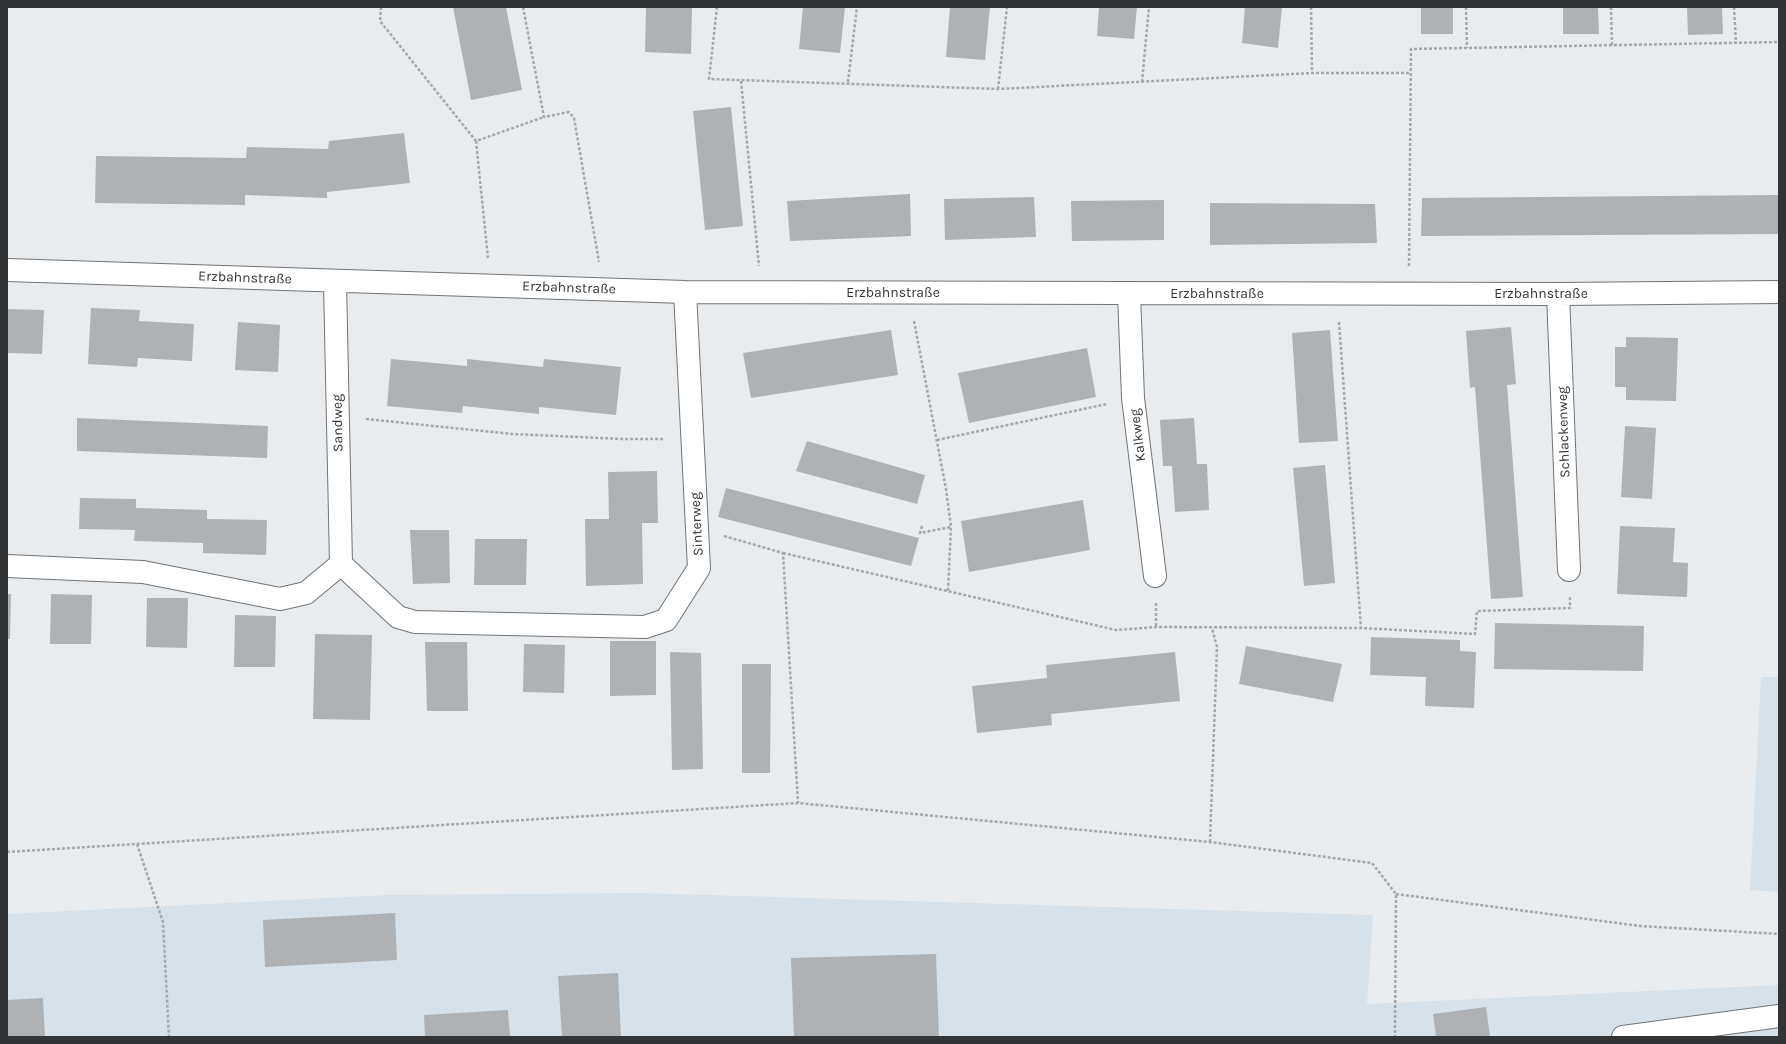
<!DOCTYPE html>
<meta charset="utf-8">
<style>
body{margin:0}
#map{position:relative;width:1786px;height:1044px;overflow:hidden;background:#e8ecef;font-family:Karla,sans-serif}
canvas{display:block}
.frame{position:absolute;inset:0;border:8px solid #333435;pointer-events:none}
</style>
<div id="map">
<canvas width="1786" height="1044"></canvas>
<div class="frame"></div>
</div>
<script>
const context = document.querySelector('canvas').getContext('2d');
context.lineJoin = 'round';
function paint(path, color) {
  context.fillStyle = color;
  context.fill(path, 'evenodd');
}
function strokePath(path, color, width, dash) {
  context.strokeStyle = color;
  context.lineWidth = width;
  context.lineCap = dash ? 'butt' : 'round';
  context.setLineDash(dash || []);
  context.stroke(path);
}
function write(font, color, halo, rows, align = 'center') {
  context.font = font + ' Karla,sans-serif';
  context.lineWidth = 3;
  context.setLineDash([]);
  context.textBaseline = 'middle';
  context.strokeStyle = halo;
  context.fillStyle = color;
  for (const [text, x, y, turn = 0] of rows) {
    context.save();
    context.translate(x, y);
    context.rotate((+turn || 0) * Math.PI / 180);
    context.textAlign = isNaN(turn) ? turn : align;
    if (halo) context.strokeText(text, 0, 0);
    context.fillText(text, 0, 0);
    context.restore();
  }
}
paint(new Path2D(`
 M1761 677H1779V892L1750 890Z
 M641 893 1373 915 1367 1004 1779 985V1037H7V914L386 895Z`), '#d7e1ea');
paint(new Path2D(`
 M453 7H506L522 90 471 100Z
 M646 7H692L691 54 645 52Z
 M803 7H845L840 53 799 49Z
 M950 7H990L985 60 946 57Z
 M1099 7H1137L1134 39 1097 36Z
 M1245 7H1282L1278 48 1242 43Z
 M1421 7H1453V34H1421Z
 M1563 7H1598L1599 34H1563Z
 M1687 7H1722L1723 34 1688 35Z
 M731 107 743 226 705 230 693 111Z
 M404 133 410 183 327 192V198L245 195V205L95 203 96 156 246 158 247 147 328 149 329 141Z
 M910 194 911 236 790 241 787 201Z
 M1779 195V234L1421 236 1422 198Z
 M1034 197 1036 237 945 240 944 199Z
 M1164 200V240L1072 241 1071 201Z
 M1210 203 1375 204 1377 243 1210 245Z
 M91 308 140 310 139 321 194 324 192 361 138 358 137 367 88 364Z
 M7 309 44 310 42 354 7 353Z
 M238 322 280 325 278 372 235 370Z
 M1511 327 1516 384 1507 385 1523 597 1491 599 1475 387 1470 388 1466 331Z
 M891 330 898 375 751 398 743 353Z
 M1330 330 1338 441 1299 443 1292 333Z
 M1626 337 1678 338 1676 401 1626 400V387H1615V347H1626Z
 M1087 348 1096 397 969 423 958 373Z
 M391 359 467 366V359L543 367 544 359 621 367 616 415 539 407V414L463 406 462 413 387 406Z
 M77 418 268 426 267 458 77 451Z
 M1194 418 1197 464H1207L1209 510 1175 512 1172 466H1163L1160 420Z
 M1625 426 1656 428 1652 499 1621 497Z
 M807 441 925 475 917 504 796 471Z
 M1325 465 1335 583 1304 586 1293 468Z
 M657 471 658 523H642L643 584 586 586 585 519H609L608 472Z
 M726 488 919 538 911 566 718 517Z
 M80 498 136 499V508L207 510V519L267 520 266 555 203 553V543L134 541 135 530 79 529Z
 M1083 500 1090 550 969 572 961 521Z
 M1620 526 1675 528 1673 562 1688 563 1687 597 1617 594Z
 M410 530H449L450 583 413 584Z
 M475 539H527L526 585H474Z
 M7 594H11L10 639H7Z
 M51 594 92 595 91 644H50Z
 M147 598H188L187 648 146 647Z
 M235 615 276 616 275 667H234Z
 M1495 623 1644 626 1643 671 1494 669Z
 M315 634 372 635 370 720 313 719Z
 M1371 637 1460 640V651L1476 652 1474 708 1425 706 1426 677 1370 675Z
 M610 641H656V695L610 696Z
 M425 642H467L468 711H427Z
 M524 644 565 645 564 693 523 692Z
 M1246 646 1342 664 1333 702 1239 684Z
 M670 652 701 653 703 769 672 770Z
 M1175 652 1180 701 1051 714 1052 725 977 733 972 686 1047 678 1046 665Z
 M742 664H771L770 773H742Z
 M395 913 397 960 265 967 263 920Z
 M936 954 939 1037H794L791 958Z
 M618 973 621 1037H562L558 976Z
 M43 998 45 1037H7V1000Z
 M1486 1007 1490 1037H1436L1433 1014Z
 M508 1010 510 1037H425L424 1015Z`), '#afb2b5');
const minor = new Path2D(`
 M7 270 685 292 1558 294 1779 292
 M335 282 341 564 398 617 415 622 645 627 666 620 699 568 685 292
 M1129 294 1133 398 1155 576
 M1558 294 1569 570
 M7 566 143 572 280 599 306 593 341 564
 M1623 1037 1779 1016`);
strokePath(minor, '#717477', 24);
strokePath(new Path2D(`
 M381 7 380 21 476 141 544 117
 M523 7 544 117 569 112 574 118 599 262
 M717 7 709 79 998 89 1312 73H1410
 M1311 7 1312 72
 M1466 7 1467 48
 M1611 7 1612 45
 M1734 7 1736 43
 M741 81 759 266
 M848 82 857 7
 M1142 82 1149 7
 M998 89 1007 7
 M476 141 488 258
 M1409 266 1411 49 1779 42
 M914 321 946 489 951 527 948 591
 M1339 322 1361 628
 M366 419 512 434 622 439H664
 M937 440 1107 404
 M922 526 920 533 951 527
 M724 536 783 553 798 803
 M783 553 1116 630 1156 627 1361 628 1475 634 1477 611 1570 608V596
 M1156 603V627
 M1210 842 1217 647 1212 628
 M137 844 163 922 169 1037
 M7 852 798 803 1210 842 1372 863 1396 894 1395 1037
 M1396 894 1640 926 1779 934`), '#a5a8aa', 2.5, [3, 2]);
strokePath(minor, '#fff', 22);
write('14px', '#333435', '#fff', [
 ["Erzbahnstraße",245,278,2],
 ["Erzbahnstraße",569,288,2],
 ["Erzbahnstraße",893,293],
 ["Erzbahnstraße",1217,294],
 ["Erzbahnstraße",1541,294],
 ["Sandweg",338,423,-91],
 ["Schlackenweg",1564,432,-92],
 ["Kalkweg",1138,435,-97],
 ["Sinterweg",697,524,-93]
]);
</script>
